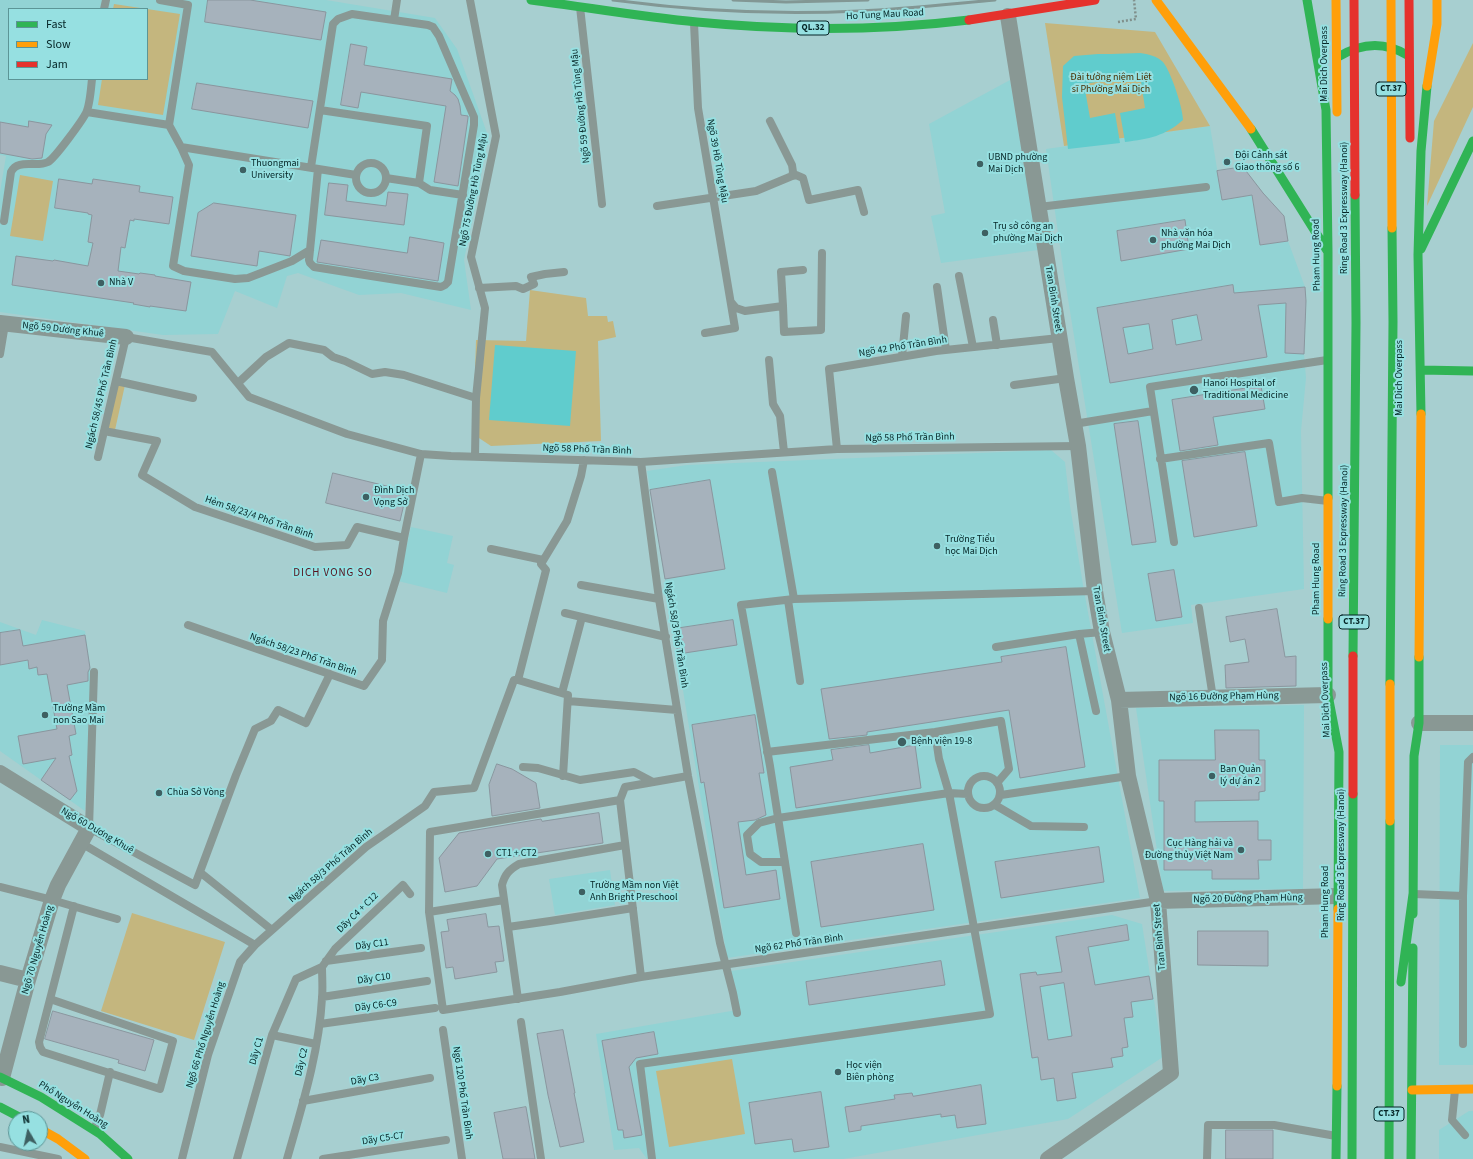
<!DOCTYPE html>
<meta charset="utf-8">
<style>
body{margin:0}
#map{position:relative;width:1473px;height:1159px;overflow:hidden;background:#a7cfd0;font-family:"Source Sans 3",sans-serif}
canvas{display:block}
.legend{position:absolute;left:8px;top:8px;width:140px;height:72px;box-sizing:border-box;background:#96e0e1;border:1px solid #5c9596;margin:0;padding:5px 7px;list-style:none;font-size:12px;color:#052526}
.legend li{display:flex;align-items:center;gap:8px;height:20px}
.legend b{width:20px;border:1px solid #5c9596}
.north{position:absolute;left:8px;top:1111px;width:40px;height:40px;box-sizing:border-box;background:#96e0e1;border:1px solid #5c9596;border-radius:50%;rotate:351deg;font-size:11px;font-weight:700;line-height:16px;text-align:center;color:#052526}
.north::after{content:'';display:block;margin:auto;width:14px;height:18px;background:#3e6062;clip-path:polygon(50% 0,100% 100%,50% 72%,0 100%)}
</style>
<div id="map">
<canvas width="1473" height="1159"></canvas>
<ul class="legend">
<li><b style="height:5px;background:#30b455"></b>Fast</li>
<li><b style="height:5px;background:#ff9f0a"></b>Slow</li>
<li><b style="height:5px;background:#e5322d"></b>Jam</li>
</ul>
<div class="north">N</div>
</div>
<script>
const context = document.querySelector('canvas').getContext('2d');
context.lineJoin = 'round';
function paint(path, color) {
  context.fillStyle = color;
  context.fill(path, 'evenodd');
}
function strokePath(path, color, width, dash) {
  context.strokeStyle = color;
  context.lineWidth = width;
  context.lineCap = dash ? 'butt' : 'round';
  context.setLineDash(dash || []);
  context.stroke(path);
}
function write(font, color, halo, rows, align = 'center') {
  context.font = font + ' "Source Sans 3",sans-serif';
  context.lineWidth = 4;
  context.setLineDash([]);
  context.textBaseline = 'middle';
  context.strokeStyle = halo;
  context.fillStyle = color;
  for (const [text, x, y, turn = 0] of rows) {
    context.save();
    context.translate(x, y);
    context.rotate((+turn || 0) * Math.PI / 180);
    context.textAlign = isNaN(turn) ? turn : align;
    if (halo) context.strokeText(text, 0, 0);
    context.fillText(text, 0, 0);
    context.restore();
  }
}
paint(new Path2D(`
 M0 0H326L435 18 457 49 487 133 480 183 464 260 471 310 401 293 359 295 298 273 287 276 277 308 235 291 218 334 163 335 0 312V192L6 156 0 155ZM9 9H147V79H9Z
 M1010 80 1038 250 941 263 931 216 945 213 929 124Z
 M1210 126 1222 199 1252 195 1260 245 1288 241 1305 287 1306 301 1304 354 1306 378 1301 431 1304 589 1191 605 1193 623 1122 633 1064 274 1046 149Z
 M1051 450 1065 462 1070 506 1083 585 1140 898 727 958 647 471 687 465Z
 M411 527 453 536 447 563 454 565 447 593 398 581Z
 M42 620 85 631 92 680 85 811 0 751V622L36 635Z
 M1304 705 1303 889 1163 891 1136 708Z
 M1440 745H1473V1065H1439Z
 M610 870 615 905 555 915 549 879Z
 M1112 915 1142 924 1163 1057 1068 1119 843 1159H647L639 1148 614 1150 596 1034 737 1010 731 971Z
 M1469 1111H1473V1159H1439V1130Z`), '#92d3d4');
paint(new Path2D(`
 M114 4 180 14 163 115 98 105 102 79H147V9H113Z
 M1045 23 1155 32 1210 126 1064 146Z
 M1473 43V107L1427 206 1434 121Z
 M20 175 53 181 43 241 10 236Z
 M530 290 586 298 588 316H607L608 322 613 321 616 337 598 341 601 441 491 446 473 434 476 340 526 341Z
 M117 383 125 385 115 430 107 428Z
 M132 913 225 942 194 1040 101 1011Z
 M732 1059 745 1134 669 1147 656 1071Z`), '#c4b67e');
paint(new Path2D(`
 M1140 53C1148 54 1157 56 1163 62 1171 72 1183 108 1183 120 1165 136 1149 139 1125 142L1120 113 1145 108 1140 75 1084 84 1090 118 1115 113 1120 143 1068 149 1062 97 1063 66 1074 56 1098 54H1111Z
 M495 345 576 351 570 426 489 420Z`), '#60cccd');
const building = new Path2D(`
 M208 0H250L326 12 321 40 205 22Z
 M351 44 367 47 364 65 452 79 450 91 455 95 458 99 460 106 461 115 468 116V118L458 186 434 182 446 106 361 92 358 108 341 105Z
 M197 83 313 101 308 128 192 109Z
 M29 121 52 125 46 134 42 158 32 159 0 153V122L28 127Z
 M1243 167 1263 193 1284 216 1288 241 1260 245 1252 195 1222 200 1217 171Z
 M59 179 92 184 93 179 140 186 139 192 173 197 169 224 134 219V221L130 220 125 248 121 247 118 271 139 274 140 273 155 275V276L191 282 186 311 150 306V307L133 304 134 303 12 285 16 256 53 261 54 260 88 266 93 243 88 242 92 215 88 214V213L55 208Z
 M329 183 348 185 346 201 386 206 388 192 408 194 404 225 325 215Z
 M214 203 296 215 290 256 259 251 257 266 191 256 198 213Z
 M1185 220 1189 249 1121 261 1117 231Z
 M410 237 444 243 438 281 317 262 321 240 407 253Z
 M1233 285 1234 293 1305 287 1306 301 1304 354 1285 353 1286 303 1258 305 1267 357 1110 383 1097 308ZM1197 315 1202 340 1176 345 1172 320ZM1149 324 1153 349 1128 354 1123 328Z
 M1261 386 1265 409 1213 417 1218 445 1180 451 1172 400Z
 M1138 421 1156 542 1132 545 1114 424Z
 M1245 452 1257 526 1194 537 1182 461Z
 M333 473 407 491 400 521 326 503Z
 M710 480 725 569 665 579 650 490Z
 M1174 570 1182 617 1156 621 1148 574Z
 M1277 609 1285 657 1296 656V686L1226 688 1225 665 1249 662 1245 639 1230 642 1226 617Z
 M733 620 737 645 678 654 674 629Z
 M20 630 23 646 85 635 90 668 88 672V681L67 685 76 734 69 736 72 755 69 756 77 791 70 800 41 780 56 758 23 764 18 736 57 729 47 674 38 675 37 667 29 669 28 660 0 665V633Z
 M1066 647 1085 767 1020 778 1009 710 867 732V735L829 739V738L821 689 1002 662 1001 657Z
 M755 715 764 773H759L766 815 755 820 738 822 746 875 776 870 780 899 724 908 704 782 701 783 692 725Z
 M1215 730H1259V760H1265V791L1259 792V800L1195 801V822L1258 821V840H1271V860H1258L1259 879H1212V870H1164V801H1159V760H1215Z
 M869 745 870 753 915 745 921 788 796 808 790 767 833 760 831 750Z
 M497 764 512 769 536 783 540 808 492 816 489 785Z
 M599 813 603 843 497 859 477 886 445 892 439 858 459 833 541 819 542 821Z
 M923 844 934 910 821 927 811 862Z
 M1099 847 1104 882 1001 898 995 862Z
 M486 914 488 927 499 926 504 961 495 962 497 972 455 979 453 967 446 968 441 932 449 931 447 920Z
 M1127 925 1129 940 1088 947 1095 985 1149 976 1153 999 1131 1002 1133 1017 1124 1018 1128 1047 1122 1048 1123 1056 1111 1058 1113 1067 1072 1073 1076 1098 1057 1101 1054 1078 1041 1080 1038 1057 1032 1058 1020 974 1036 972 1037 975 1062 972 1056 937ZM1064 983 1072 1036 1048 1040 1040 987Z
 M1198 931H1268V966L1198 965Z
 M941 961 945 985 809 1005 806 982Z
 M53 1011 154 1040 145 1071 118 1063 119 1060 45 1039Z
 M563 1030 575 1093H574L584 1142 560 1147 548 1095 537 1034Z
 M654 1032 658 1054 636 1058 629 1067 642 1135 624 1138 623 1130H618L602 1041Z
 M981 1085 986 1124 957 1128 955 1115 941 1117V1114L861 1126V1130L849 1132 845 1107 895 1099 894 1095 912 1093 913 1096Z
 M821 1092 829 1147 794 1152 792 1139 755 1144 749 1103Z
 M526 1107 535 1159H503L494 1113Z
 M1226 1130H1273V1159H1226Z`);
paint(building, '#a6b2bc');
strokePath(building, '#8a969e', 1);
strokePath(new Path2D(`
 M1118 22 1136 19 1134 0`), '#80908c', 2.5, [2, 2]);
strokePath(new Path2D(`
 M160 0 188 5 169 125 181 147 356 175
 M470 0 496 136 471 257 485 308 476 398 475 456
 M580 7 602 204
 M104 9 106 0
 M394 20 397 0
 M694 23 698 108 735 328 705 333
 M320 110 427 126 419 183
 M87 112 169 125
 M181 147 189 165 173 266 184 271 235 279 248 278 292 261 310 250
 M356 178a15 15 0 1 1 30 0a15 15 0 1 1-30 0Z
 M311 167 333 24 338 19 352 14 428 25 433 27 439 36 474 117V125L448 282 445 285 441 287 314 267 310 263 309 260 318 169
 M792 176 796 175 803 178 809 200 858 190 864 212
 M386 178 419 183 430 190 463 195
 M657 206 756 191 792 176 793 172 792 165 770 121
 M1039 207 1206 187
 M4 221 11 172C18 158 36 168 48 162 55 158 82 121 86 113 90 105 91 88 92 79
 M959 276 973 347
 M937 287 946 350
 M479 288 516 286 523 289 534 284 531 277 545 274 564 272
 M731 302 736 308 745 311 783 306 781 272 803 270
 M783 306 784 332 821 330 822 253
 M993 320 997 345
 M0 354 5 324
 M902 356 906 316
 M769 360 773 404 780 416 784 452
 M116 381 193 398
 M238 383 266 357 289 343 324 350 333 357 345 361 372 374 385 372 404 375 476 398
 M1014 385 1066 378
 M1074 424 1153 411
 M104 431 157 441 142 475 195 507 315 547 347 545 357 527 404 538
 M837 449 829 369 936 351 1059 338
 M98 457 126 337 212 352 249 397 347 434 421 454 451 456 641 462 837 449 1078 446
 M1160 459 1269 443 1279 502 1302 498 1328 501
 M641 462 659 599 688 776 720 943 733 993 737 1013
 M772 472 794 599
 M1174 542 1150 387 1327 360
 M491 549 543 560
 M581 585 659 599
 M788 600 800 681
 M1199 608 1213 698
 M565 613 666 637
 M188 625 364 686 382 660 383 621 398 573 404 538 421 454
 M1079 634 1096 711
 M996 647 1079 634 1102 632
 M94 672 89 828 195 885 236 775 255 729 271 721 278 710 306 723 330 674
 M518 680 546 570 541 564 567 521 581 476 584 460
 M562 693 582 617
 M568 701 677 710
 M767 752 935 732 1001 721 1009 769 997 783
 M523 767 538 768 580 780 634 772 653 782
 M968 792a16 16 0 1 1 32 0a16 16 0 1 1-32 0Z
 M1001 795 1128 776
 M620 800 430 832 429 912 443 1010 560 992 641 977 1158 901
 M995 805 1031 826 1084 827
 M81 843 255 945
 M785 862H761L750 854 747 835 759 823 778 818 949 793 968 794
 M201 873 272 930
 M0 887 52 900 117 919
 M1414 894 1463 896
 M429 912 504 900
 M508 927 550 921 633 908
 M796 933 770 766 741 605 794 599 1095 591
 M326 961 421 948
 M641 977 620 800 625 787 688 776
 M322 997 427 981
 M50 999 173 1041 160 1089 43 1052 40 1047 39 1042 74 906
 M518 999 502 885C505 874 509 870 519 864L625 845
 M521 1022 541 1159
 M320 1024 435 1008
 M443 1030 462 1159
 M272 1035 316 1044
 M1463 1044V896L1468 762 1473 757
 M1455 1090 1452 1120 1465 1135
 M303 1101 430 1078
 M94 1129 100 1115 110 1072
 M0 1147 58 1159
 M182 1159 208 1055 240 962 255 945 366 847 425 806 434 792 474 788 514 680H518L568 695 563 776
 M237 1159 272 1035 296 979 322 967 335 949 403 885 410 894
 M287 1159C302 1106 319 1053 322 998 323 988 322 977 322 967
 M323 1159 446 1140
 M652 1159 640 1064 990 1014 949 793 939 759 935 732
 M1207 1159 1208 1125H1274L1336 1136`), '#899894', 8);
strokePath(new Path2D(`
 M1008 16 1066 378 1078 446 1095 591 1102 632 1119 700 1128 776 1158 901 1171 1073 1048 1159
 M0 323 126 337
 M1119 700 1328 695
 M1419 723H1473
 M0 773 89 828 58 885 52 900 28 980 2 1078
 M1158 901 1337 896
 M0 973 28 980`), '#899894', 16);
strokePath(new Path2D(`
 M531 0C586 7 641 17 697 22 788 31 878 31 969 20
 M1307 0 1326 110 1328 252V498
 M1338 57C1361 43 1384 41 1407 55
 M1251 129 1328 252
 M1421 249 1473 141
 M1421 370 1473 371
 M1421 414 1418 255 1421 151 1427 86
 M1328 619V695L1339 752 1338 909
 M1353 656 1356 323 1355 195
 M1390 684 1393 322 1392 228
 M1413 914 1414 756 1419 723V657
 M1401 982 1413 894
 M0 1077 41 1097 100 1134 128 1159
 M0 1107 23 1119
 M1336 1159 1337 1086
 M1352 1159 1353 794
 M1389 1159 1390 821
 M1411 1159 1413 948`), '#30b455', 9);
strokePath(new Path2D(`
 M1156 0 1251 129
 M1336 0 1337 112
 M1391 0 1392 228
 M1427 86 1437 24V0
 M1328 498V619
 M1419 657 1421 414
 M1390 821V684
 M1337 1086 1338 909
 M1412 1090 1473 1089
 M40 1129 58 1139 85 1159`), '#ff9f0a', 9);
strokePath(new Path2D(`
 M1354 0 1355 195
 M1409 0 1410 138
 M969 20 1095 0
 M1353 794V656`), '#e5322d', 9);
strokePath(new Path2D(`
 M613 0C694 11 777 15 859 11 904 9 950 4 995 0
 M733 0 786 2 868 0`), '#829794', 3);
for (const [x, y, r, color] of [
 [1227,162,4,"#3e6062"],
 [980,164,4,"#3e6062"],
 [243,170,4,"#3e6062"],
 [985,233,4,"#3e6062"],
 [1153,240,4,"#3e6062"],
 [101,283,4,"#3e6062"],
 [1194,390,5,"#3e6062"],
 [366,497,4,"#3e6062"],
 [937,546,4,"#3e6062"],
 [45,715,4,"#3e6062"],
 [902,742,5,"#3e6062"],
 [1212,776,4,"#3e6062"],
 [159,793,4,"#3e6062"],
 [1241,850,4,"#3e6062"],
 [488,854,4,"#3e6062"],
 [582,892,4,"#3e6062"],
 [838,1072,4,"#3e6062"]
]) {
  const dot = new Path2D();
  dot.arc(x, y, r, 0, 2 * Math.PI);
  context.fillStyle = color;
  context.fill(dot);
  strokePath(dot, '#96e0e1', 1.5);
}
for (const [x, y, w] of [
 [813,28,32],
 [1391,89,30],
 [1354,622,30],
 [1389,1114,30]
]) {
  const box = new Path2D();
  box.roundRect(x - w / 2, y - 7, w, 14, 3);
  context.fillStyle = '#96e0e1';
  context.fill(box);
  strokePath(box, '#052526', 1);
}
write('bold 9px', '#052526', null, [
 ["QL.32",813,28],
 ["CT.37",1391,89],
 ["CT.37",1354,622],
 ["CT.37",1389,1114]
]);
write('10px', '#052526', '#96e0e1', [
 ["Ho Tung Mau Road",885,15,-3],
 ["Mai Dich Overpass",1325,64,-90],
 ["Ngõ 59 Đường Hồ Tùng Mậu",581,106,-96],
 ["Ngõ 39 Hồ Tùng Mậu",717,161,80],
 ["Ngõ 75 Đường Hồ Tùng Mậu",474,190,-79],
 ["Ring Road 3 Expressway (Hanoi)",1345,208,-90],
 ["Pham Hung Road",1317,255,-91],
 ["Tran Binh Street",1053,299,81],
 ["Ngõ 59 Dương Khuê",63,330,6],
 ["Ngõ 42 Phố Trần Bình",903,347,-9],
 ["Mai Dich Overpass",1400,378,-90],
 ["Ngách 58/45 Phố Trần Bình",102,394,-77],
 ["Ngõ 58 Phố Trần Bình",910,438,-1],
 ["Ngõ 58 Phố Trần Bình",587,450,2],
 ["Hẻm 58/23/4 Phố Trần Bình",259,518,19],
 ["Ring Road 3 Expressway (Hanoi)",1344,531,-89],
 ["Pham Hung Road",1317,579,-90],
 ["Tran Binh Street",1101,619,80],
 ["Ngách 58/3 Phố Trần Bình",676,635,81],
 ["Ngách 58/23 Phố Trần Bình",303,655,19],
 ["Ngõ 16 Đường Phạm Hùng",1224,697,-1],
 ["Mai Dich Overpass",1326,700,-92],
 ["Ngõ 60 Dương Khuê",97,831,30],
 ["Ring Road 3 Expressway (Hanoi)",1342,855,-90],
 ["Ngách 58/3 Phố Trần Bình",331,866,-41],
 ["Ngõ 20 Đường Phạm Hùng",1248,899,-1],
 ["Pham Hung Road",1326,902,-90],
 ["Dãy C4 + C12",358,913,-44],
 ["Tran Binh Street",1160,937,-95],
 ["Ngõ 62 Phố Trần Bình",799,944,-8],
 ["Dãy C11",372,945,-8],
 ["Ngõ 70 Nguyễn Hoàng",38,950,-74],
 ["Dãy C10",374,979,-8],
 ["Dãy C6-C9",376,1006,-8],
 ["Ngõ 66 Phố Nguyễn Hoàng",206,1035,-73],
 ["Dãy C1",257,1051,-74],
 ["Dãy C2",302,1062,-77],
 ["Dãy C3",365,1080,-10],
 ["Ngõ 120 Phố Trần Bình",462,1093,82],
 ["Phố Nguyễn Hoàng",73,1105,32],
 ["Dãy C5-C7",383,1139,-9]
]);
write('10px', '#472e00', '#96e0e1', [
 ["Đài tưởng niệm Liệt",1111,78],
 ["sĩ Phường Mai Dịch",1111,90]
]);
write('10px', '#052526', '#96e0e1', [
 ["Đội Cảnh sát",1235,156],
 ["Giao thông số 6",1235,168],
 ["UBND phường",988,158],
 ["Mai Dịch",988,170],
 ["Thuongmai",251,164],
 ["University",251,176],
 ["Trụ sở công an",993,227],
 ["phường Mai Dịch",993,239],
 ["Nhà văn hóa",1161,234],
 ["phường Mai Dịch",1161,246],
 ["Nhà V",109,283],
 ["Hanoi Hospital of",1203,384],
 ["Traditional Medicine",1203,396],
 ["Đình Dịch",374,491],
 ["Vọng Sở",374,503],
 ["Trường Tiểu",945,540],
 ["học Mai Dịch",945,552],
 ["Trường Mầm",53,709],
 ["non Sao Mai",53,721],
 ["Bệnh viện 19-8",911,742],
 ["Ban Quản",1220,770],
 ["lý dự án 2",1220,782],
 ["Chùa Sở Vòng",167,793],
 ["Cục Hàng hải và",1233,844,"right"],
 ["Đường thủy Việt Nam",1233,856,"right"],
 ["CT1 + CT2",496,854],
 ["Trường Mầm non Việt",590,886],
 ["Anh Bright Preschool",590,898],
 ["Học viện",846,1066],
 ["Biên phòng",846,1078]
], 'left');
context.letterSpacing = '1px';
write('11px', '#56111c', '#96e0e1', [
 ["DICH VONG SO",333,574]
]);
context.letterSpacing = '0px';
</script>
